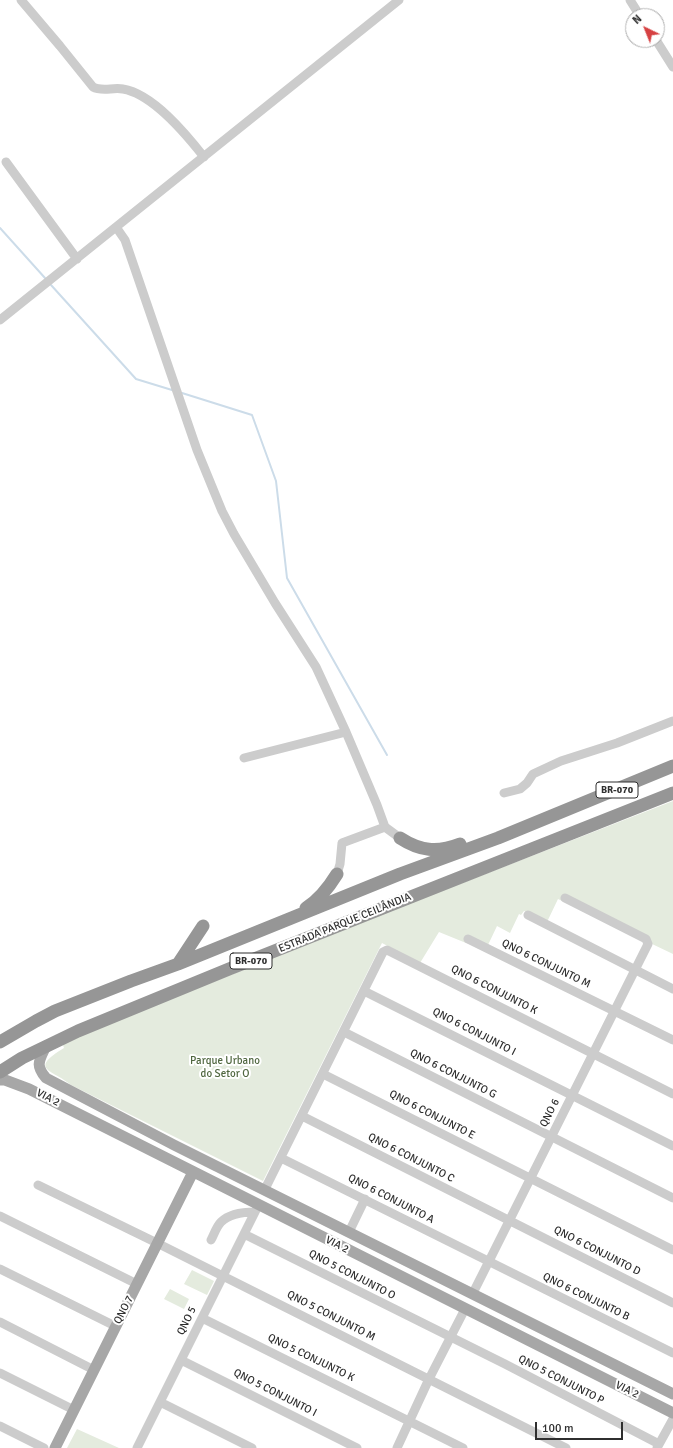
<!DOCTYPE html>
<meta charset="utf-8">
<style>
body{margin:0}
#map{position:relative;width:673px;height:1448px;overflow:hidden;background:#fff;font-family:Signika,sans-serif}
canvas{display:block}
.north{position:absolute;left:625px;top:8px;width:40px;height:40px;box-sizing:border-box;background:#fff;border:1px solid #acacac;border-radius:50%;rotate:317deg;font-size:11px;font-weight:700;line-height:16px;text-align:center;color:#2f2f2f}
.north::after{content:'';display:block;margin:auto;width:14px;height:18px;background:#d64142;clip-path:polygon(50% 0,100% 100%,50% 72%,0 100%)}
.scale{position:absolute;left:535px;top:1422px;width:88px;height:18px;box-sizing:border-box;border:2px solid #2f2f2f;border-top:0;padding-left:5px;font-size:12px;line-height:14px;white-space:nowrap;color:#2f2f2f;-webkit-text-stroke:3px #fff;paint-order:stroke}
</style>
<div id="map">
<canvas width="673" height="1448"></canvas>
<div class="north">N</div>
<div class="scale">100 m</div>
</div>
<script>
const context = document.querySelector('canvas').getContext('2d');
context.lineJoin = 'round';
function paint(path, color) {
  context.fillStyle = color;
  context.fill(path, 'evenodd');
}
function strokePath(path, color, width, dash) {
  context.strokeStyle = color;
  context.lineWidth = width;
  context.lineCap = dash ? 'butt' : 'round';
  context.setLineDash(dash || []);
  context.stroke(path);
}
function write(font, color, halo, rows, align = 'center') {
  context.font = font + ' Signika,sans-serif';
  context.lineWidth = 4;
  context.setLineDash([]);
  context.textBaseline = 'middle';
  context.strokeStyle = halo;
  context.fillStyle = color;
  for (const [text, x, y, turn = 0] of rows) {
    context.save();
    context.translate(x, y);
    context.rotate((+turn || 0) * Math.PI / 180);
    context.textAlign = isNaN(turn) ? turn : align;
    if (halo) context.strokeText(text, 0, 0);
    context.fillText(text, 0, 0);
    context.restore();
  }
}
paint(new Path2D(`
 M673 801V954L558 899 547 922 524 911 521 915 519 914 510 933 497 926 488 945 466 943 439 932 420 963 382 943 263 1181 71 1085C52 1069 28 1070 64 1048L63 1045 71 1039 380 915Z
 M192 1270 214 1281 207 1295 184 1284Z
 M170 1289 189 1299 184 1309 164 1299Z
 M77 1429 119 1448H67Z`), '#e4ebde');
strokePath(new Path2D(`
 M0 228 45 278
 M51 285 136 379 172 390
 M182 393 252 415 276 481 287 578 387 755`), '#ccdce9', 2);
strokePath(new Path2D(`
 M21 0 60 46 93 87C102 92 113 87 123 89 153 94 186 134 204 157
 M630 0 640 16
 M656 40 673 67
 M6 162 77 259
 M116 227 125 240 197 450 222 511 234 534 275 603 316 667 346 732 377 805 385 827 400 838
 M0 320 399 0
 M244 758 346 732
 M504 793 520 789 527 783 533 774 561 761 617 743 673 721
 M337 874 340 864 342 843 385 827
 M528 915 673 989
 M468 939 673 1040
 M364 991 673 1146
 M344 1032 673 1198
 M323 1074 673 1250
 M302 1116 673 1303
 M281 1158 673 1353
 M38 1185 157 1243 566 1448
 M265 1189 383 952 387 950 673 1094
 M0 1216 137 1284
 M349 1232 365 1199
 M244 1234 505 1364 659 1444
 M211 1240C214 1235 216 1227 221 1222 229 1214 244 1212 255 1212
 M0 1269 115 1326
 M473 1293 648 944 646 939 644 938 565 898
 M202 1318 463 1448
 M0 1322 94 1370
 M181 1360 357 1448
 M0 1373 74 1410
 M160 1402 252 1448
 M0 1426 44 1448
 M137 1448 259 1204
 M397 1448 429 1379 465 1309
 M657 1448 673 1419`), '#ccc', 9);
strokePath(new Path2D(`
 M46 1046C39 1061 35 1065 46 1078L174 1145 673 1394
 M0 1080H5L29 1089C244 1197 458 1305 673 1413
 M55 1448 193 1172`), '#a7a7a7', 11);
strokePath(new Path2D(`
 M400 838C420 851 437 853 460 844
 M306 908C319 900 329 887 337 874
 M178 964 203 926
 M0 1042 36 1021 55 1011 131 981 178 964 400 874 498 838 673 766
 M0 1072 22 1058 78 1031 229 969 673 793`), '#969696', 13);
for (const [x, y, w] of [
 [617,790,42],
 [251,961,42]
]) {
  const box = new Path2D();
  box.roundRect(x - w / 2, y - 8, w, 16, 3);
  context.fillStyle = '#fff';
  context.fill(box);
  strokePath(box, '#2f2f2f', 1);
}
write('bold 10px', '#2f2f2f', null, [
 ["BR-070",617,790],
 ["BR-070",251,961]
]);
write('11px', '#2f2f2f', '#fff', [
 ["ESTRADA PARQUE CEILÂNDIA",345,923,-22],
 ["QNO 6 CONJUNTO M",546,964,26],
 ["QNO 6 CONJUNTO K",494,990,27],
 ["QNO 6 CONJUNTO I",474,1032,27],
 ["QNO 6 CONJUNTO G",453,1074,27],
 ["VIA 2",48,1098,27],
 ["QNO 6",550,1113,-63],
 ["QNO 6 CONJUNTO E",432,1115,27],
 ["QNO 6 CONJUNTO C",411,1158,27],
 ["QNO 6 CONJUNTO A",391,1199,27],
 ["VIA 2",337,1245,27],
 ["QNO 6 CONJUNTO D",597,1251,27],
 ["QNO 5 CONJUNTO O",352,1275,27],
 ["QNO 6 CONJUNTO B",586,1297,26],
 ["QNO 7",124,1310,-63],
 ["QNO 5 CONJUNTO M",331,1316,27],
 ["QNO 5",187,1321,-64],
 ["QNO 5 CONJUNTO K",311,1358,26],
 ["QNO 5 CONJUNTO P",561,1380,27],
 ["VIA 2",627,1390,26],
 ["QNO 5 CONJUNTO I",275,1393,27]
]);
write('11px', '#506740', '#fff', [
 ["Parque Urbano",225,1061],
 ["do Setor O",225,1074]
]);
</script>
